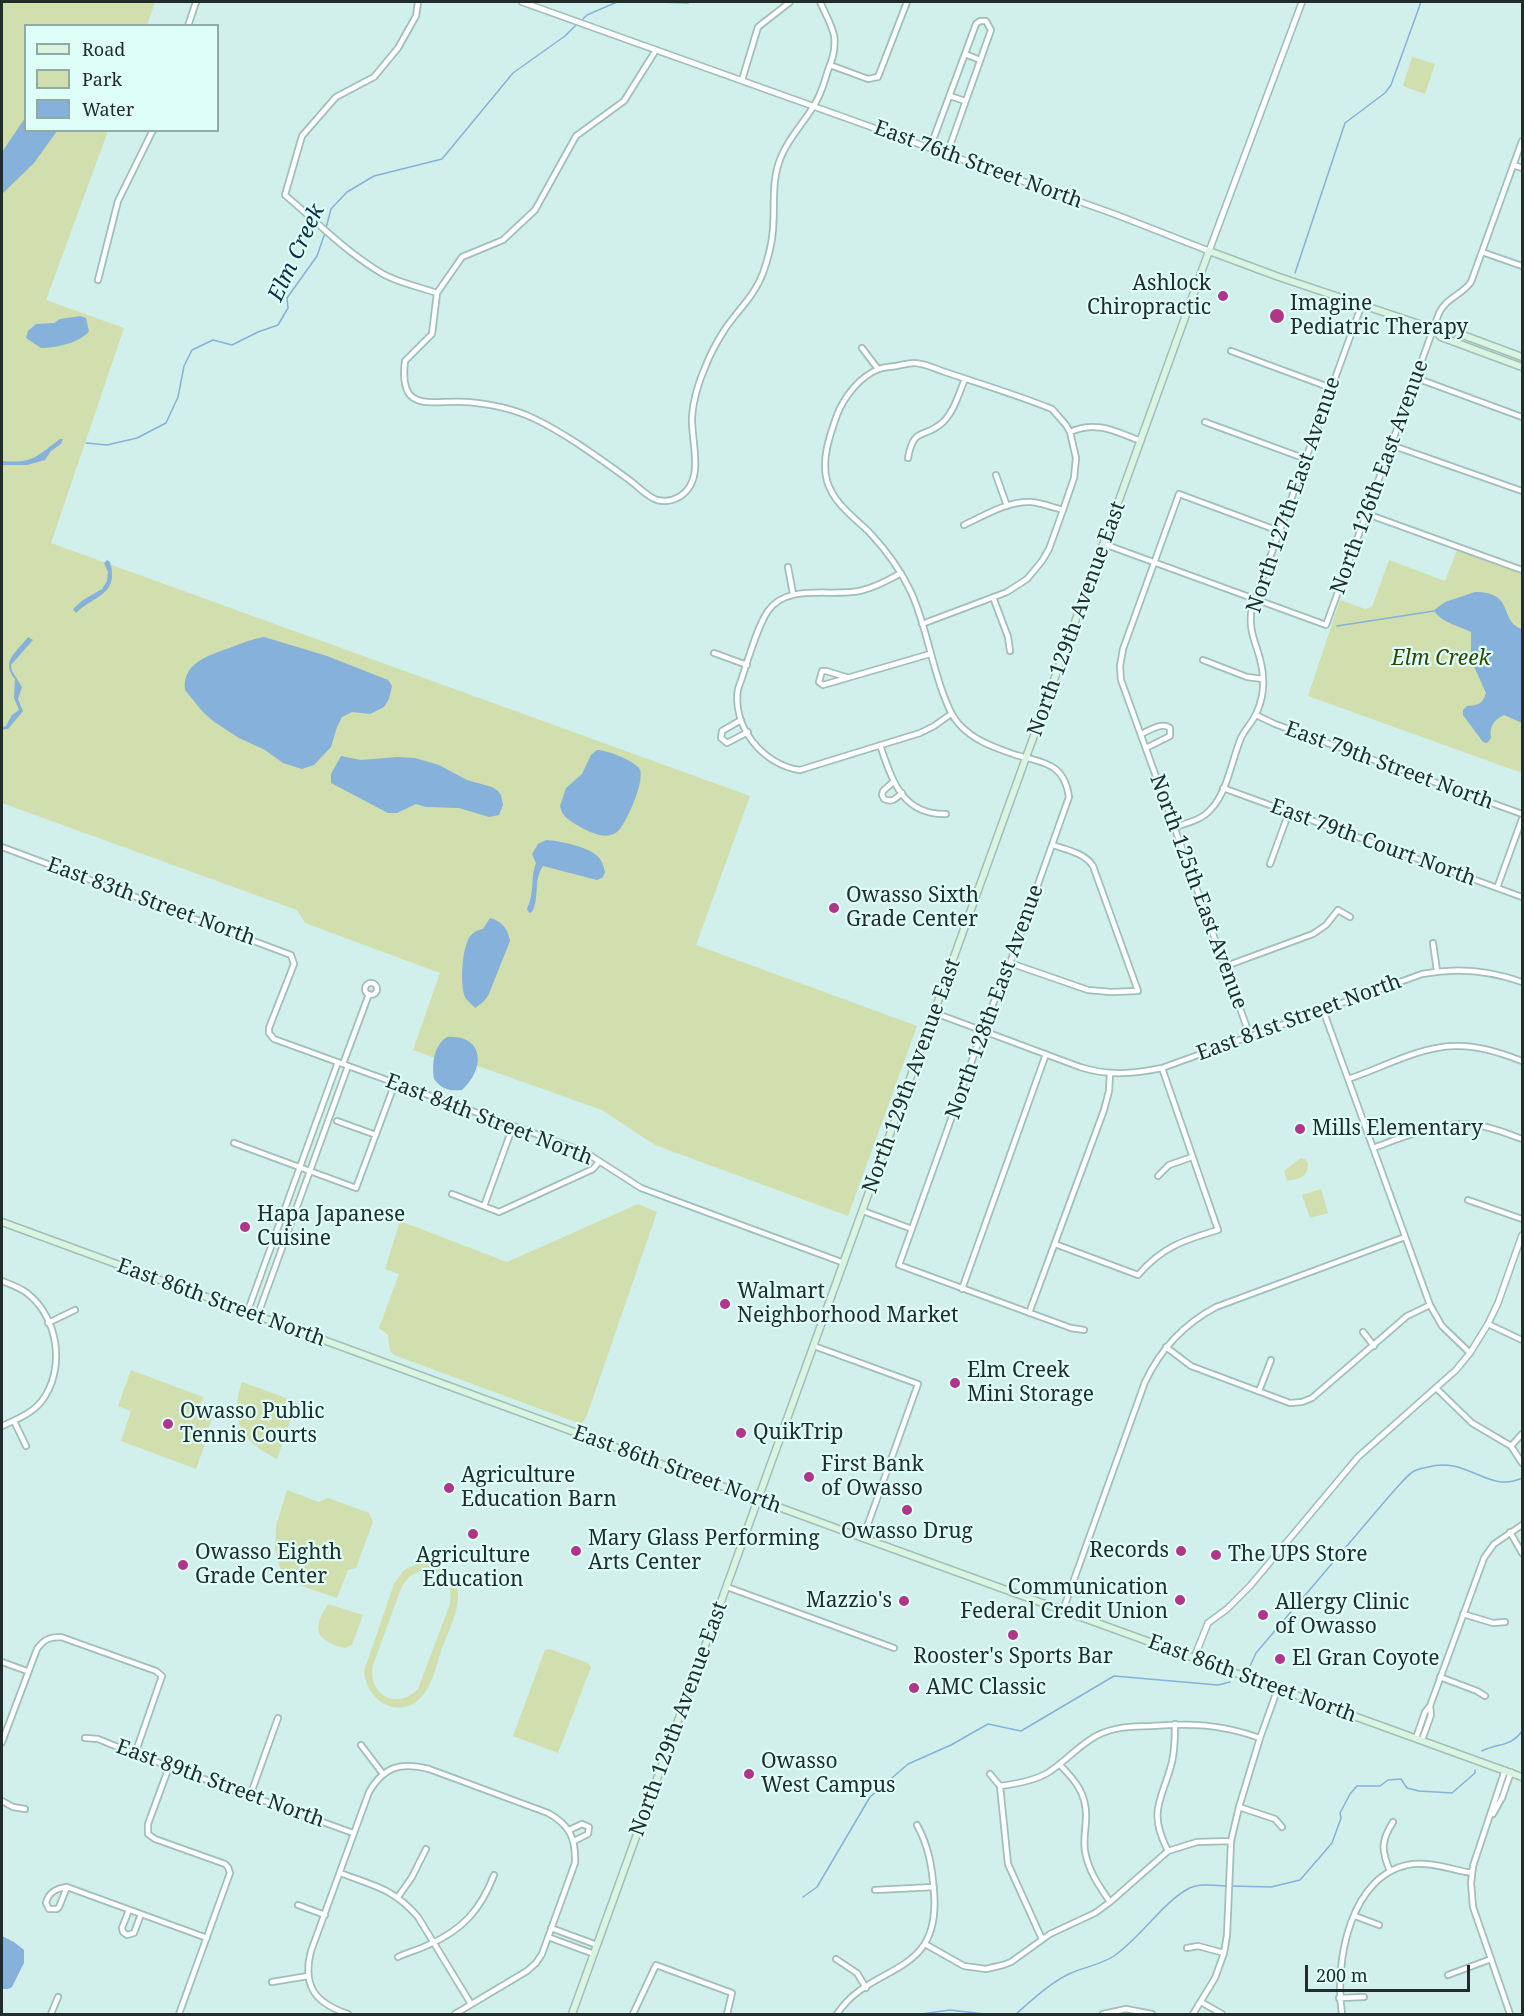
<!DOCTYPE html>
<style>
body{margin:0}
#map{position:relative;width:1524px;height:2016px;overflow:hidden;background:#d1f0eb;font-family:"Noto Serif",serif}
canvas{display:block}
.frame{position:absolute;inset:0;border:3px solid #212d2b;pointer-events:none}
.legend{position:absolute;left:24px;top:24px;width:195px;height:108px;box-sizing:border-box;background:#defef8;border:2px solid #92aaa6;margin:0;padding:8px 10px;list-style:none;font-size:18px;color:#212d2b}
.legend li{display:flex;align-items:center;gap:12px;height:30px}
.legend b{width:30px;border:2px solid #92aaa6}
.scale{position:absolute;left:1305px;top:1965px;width:165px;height:27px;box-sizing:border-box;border:3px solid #212d2b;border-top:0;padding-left:8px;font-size:18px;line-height:21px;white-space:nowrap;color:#212d2b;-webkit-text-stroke:4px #defef8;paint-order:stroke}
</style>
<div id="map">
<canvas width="1524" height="2016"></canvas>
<div class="frame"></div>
<ul class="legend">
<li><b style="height:8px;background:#dbf4e2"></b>Road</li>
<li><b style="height:16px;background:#d1dead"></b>Park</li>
<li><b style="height:16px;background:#86b1da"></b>Water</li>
</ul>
<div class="scale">200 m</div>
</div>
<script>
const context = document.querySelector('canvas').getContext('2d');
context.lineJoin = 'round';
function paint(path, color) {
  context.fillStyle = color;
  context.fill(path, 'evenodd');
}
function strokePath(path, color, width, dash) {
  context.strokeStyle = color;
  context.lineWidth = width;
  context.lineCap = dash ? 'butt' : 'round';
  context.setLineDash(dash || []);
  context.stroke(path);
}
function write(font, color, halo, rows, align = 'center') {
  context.font = font + ' "Noto Serif",serif';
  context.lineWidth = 4.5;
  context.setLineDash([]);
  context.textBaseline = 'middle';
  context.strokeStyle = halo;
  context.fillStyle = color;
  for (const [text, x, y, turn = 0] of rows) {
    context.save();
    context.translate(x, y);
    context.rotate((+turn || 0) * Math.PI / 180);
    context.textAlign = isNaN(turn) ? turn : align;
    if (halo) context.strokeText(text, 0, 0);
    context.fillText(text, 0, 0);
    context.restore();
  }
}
paint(new Path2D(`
 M2 2H155L147 25 26 26V130L108 131 46 300 124 328 51 543 750 796 696 945 917 1026 848 1216 655 1145 602 1110 478 1066 432 1057 413 1050 440 973 305 923 297 910 2 803Z
 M1412 57 1435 64 1425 94 1403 86Z
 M1457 550 1522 574V773L1308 696 1340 600 1365 609 1372 607 1389 560 1445 581Z
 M1301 1158 1305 1159 1308 1164C1308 1177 1299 1179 1287 1181L1284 1171Z
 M1321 1189 1328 1213 1310 1218 1302 1195Z
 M638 1204 657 1212 586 1418 581 1424 394 1355 390 1351 388 1335 379 1328 399 1274 385 1269 400 1221 507 1262Z
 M131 1370 203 1397 198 1412 213 1417 207 1431 209 1433 196 1469 121 1441 131 1411 118 1406Z
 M242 1382 297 1402 277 1459C241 1441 229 1421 242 1382Z
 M287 1490 319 1502 328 1498 369 1513 373 1522 356 1568 348 1570 337 1598 302 1586 280 1568 275 1548 276 1526Z
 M420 1563C441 1563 460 1576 458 1599 457 1615 448 1632 442 1648 437 1663 433 1683 423 1695 401 1722 366 1702 364 1671L394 1584 404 1570ZM421 1571C441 1570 454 1584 450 1604L418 1689C397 1711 367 1695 373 1665L402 1586 410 1576Z
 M328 1604 363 1615 352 1645 345 1648C316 1641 311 1629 328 1604Z
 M549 1649 588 1663 591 1667 558 1753 513 1736 545 1650Z`), '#d1dead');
paint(new Path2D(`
 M25 118 26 130 57 131 34 163 2 194V152Z
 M80 316 86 318 89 331C80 343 55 348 41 348L26 338 28 331 36 324 54 323 60 319Z
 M60 439H63L61 444 51 451 45 460 27 465H2V461C33 464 37 456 60 439Z
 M107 560 110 562C120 595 93 596 76 613L73 609 83 600 102 589 107 581 108 572 104 563Z
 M1475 592C1516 592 1498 621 1522 629V723L1504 715C1494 720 1489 726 1491 738L1487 743 1483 742 1463 715V710L1467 706C1478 705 1482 705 1486 693L1471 660V632C1459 626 1440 622 1434 610L1445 602Z
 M28 637 33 640 11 665 12 671 22 687 18 699 23 711 8 729 2 730V727L6 726 12 715 19 710 14 698 15 679C0 661 17 652 28 637Z
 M264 637 327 656 388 680 392 686 389 699 384 707 370 714 352 712 342 717 337 727 331 747 314 765 302 769 283 763 265 750 239 738 213 721 202 711 185 690C182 662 210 655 232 647 242 643 253 639 264 637Z
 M597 750C607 750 632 760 639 768 647 777 626 825 617 832 606 840 592 833 582 828 572 822 562 818 560 806L566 788 582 774 591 755Z
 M341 756 361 760 397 757 415 758 439 765 467 780 492 787 498 791 501 795 503 805 499 815 489 817 459 808 426 807 416 804 397 813H388L331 783V774Z
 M546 840C560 841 592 847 600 859 603 863 604 868 605 873L602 878 597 880 543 866C533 880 540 897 532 912L529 913 527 909C535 892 530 880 536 863L532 854 538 844Z
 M490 918C502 921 508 929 510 941L488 996 483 1002 475 1008C472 1004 467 1001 465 997 460 985 462 952 468 940 470 934 477 930 483 929Z
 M447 1037C484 1034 486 1069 462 1090 450 1091 442 1090 434 1079 432 1065 433 1046 447 1037Z
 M2 1936 14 1942 24 1950V1963L12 1987 8 1989H2Z`), '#86b1da');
strokePath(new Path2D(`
 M658 2 688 3 689 2
 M581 21 587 15 617 2
 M326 228 331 209 347 192 374 176 442 159 513 73 565 36 577 24
 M1295 273 1345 123 1385 93 1391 85 1421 2
 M86 443 107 445 137 438 166 423 178 397 184 366 192 350 213 340 232 345 258 332 278 325 288 308 287 298 317 256 325 233
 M1337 626 1434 611
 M1250 1666 1256 1653 1391 1494C1398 1487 1406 1476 1414 1471 1418 1469 1424 1468 1428 1467 1468 1456 1488 1494 1522 1478
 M1482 1751C1498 1743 1511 1747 1522 1731
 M1231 1886 1271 1887 1300 1880 1332 1843 1341 1818 1340 1813 1350 1794 1357 1786H1380L1388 1780 1401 1779 1407 1788 1419 1791 1452 1793 1475 1773V1770
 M803 1897 817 1887 870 1797 908 1764 951 1745 988 1724 1021 1731 1114 1676 1218 1685 1230 1682
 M921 2014 950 2010 985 2014
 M1016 2014C1033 1999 1051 1982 1071 1973 1085 1967 1102 1964 1114 1956 1140 1938 1161 1905 1186 1890 1197 1883 1213 1885 1226 1886`), '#86b1da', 1.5);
const minor = new Path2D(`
 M418 2 416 16 398 48 374 77 336 97 302 136 285 195C317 222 347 253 383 274 399 283 420 287 437 293
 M188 26 196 2
 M656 50 624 101 576 136 535 210 503 240 462 257 437 293 432 334 405 361C398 416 433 399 467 402 490 404 512 408 533 418 565 433 599 458 628 479 638 486 646 496 657 500 665 502 672 501 679 497 706 481 691 443 692 417 693 400 699 381 706 365 711 352 718 340 725 329 738 310 755 295 763 273 768 259 772 244 773 229 775 205 771 180 781 157 789 136 807 120 817 100 822 91 825 80 828 70 833 59 836 48 834 35 831 24 825 12 820 2
 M965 54 980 60
 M830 65 868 79 878 77 907 2
 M742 80 758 27 790 2
 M950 96 965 101
 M930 148 976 24 980 21H986L991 30 947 154
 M1513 165 1522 168
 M1482 252 1522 266
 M98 280 118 201 153 130
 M862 348 878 369
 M1231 351 1331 388
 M1416 378 1522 417
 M1205 422 1306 459
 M1070 432C1097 420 1116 432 1141 441
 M1391 445 1522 491
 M908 458C914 425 924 440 943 422 954 412 959 393 965 379
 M996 475 1007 506
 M1367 514 1522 570
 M964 525C985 515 1008 501 1031 502 1042 503 1052 507 1063 510
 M1104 544 1326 625 1439 313C1446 298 1462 295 1471 282L1522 141
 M788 567 793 594
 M901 573C887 581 874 588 859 591 830 597 787 583 768 611 756 628 746 668 738 689 732 727 763 765 800 770L920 733 934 726 951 714
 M993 597 1008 637 1010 651
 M922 624 1007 592 1027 579 1042 561 1049 549 1063 510 1074 478 1076 458 1070 432 1066 425 1052 409C1017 395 981 384 945 372 936 369 924 363 914 363 909 363 902 365 896 366 891 367 884 367 879 369 860 376 844 397 837 415 830 435 821 459 827 481 834 504 854 517 870 533 886 550 901 571 911 592 926 625 931 662 944 696 948 706 951 716 959 724 973 740 993 747 1013 754 1041 763 1064 761 1069 797L1010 963 986 1021 899 1265 1071 1328 1084 1330
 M714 653 747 665
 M1203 660 1247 677 1263 679
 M846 677 826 671H822L819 682 823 685 930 654
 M1256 715 1275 724 1522 814
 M741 720 722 731 721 738 727 743 748 732
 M1141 734C1150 730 1162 722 1170 728V736L1146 748
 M880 745C892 780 902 815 946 814
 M893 782 883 791 882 795 884 799C892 803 895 799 902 793
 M1223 788 1522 897
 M1175 827C1187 823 1202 820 1211 809 1227 793 1232 759 1241 738 1245 729 1252 723 1256 714 1261 704 1264 690 1263 679 1263 651 1246 637 1252 607L1362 304
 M2 847 291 955 294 964 269 1028V1033L274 1039 585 1152 641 1188 844 1263
 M1270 864 1289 812
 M1497 888 1522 819
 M1433 943 1437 971
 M1010 963 1088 990 1111 992 1138 991 1093 866C1085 853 1067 850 1053 845
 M1226 966 1313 934 1326 925 1338 910 1350 917
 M365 989a6 6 0 1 1 12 0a6 6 0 1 1-12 0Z
 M1323 1010 1430 1305
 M935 1013 1080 1067C1108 1076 1133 1074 1162 1068L1422 974C1457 967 1489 970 1522 982
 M1250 1036 1121 680 1120 666 1123 649 1179 494 1279 531
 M343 1064 369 994
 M1348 1079C1382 1068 1418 1047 1454 1046 1478 1045 1501 1053 1522 1061
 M337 1121 376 1135
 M234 1143 356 1188 395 1083
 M1373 1148C1409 1135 1443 1119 1482 1126 1496 1129 1509 1134 1522 1139
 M1158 1176 1169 1165 1192 1157
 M452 1194 499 1212 593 1169 599 1162
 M1468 1200 1522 1219
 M484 1206 513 1126
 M863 1211 912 1229
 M1055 1244 1138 1275C1162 1247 1184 1240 1218 1230L1162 1068
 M2 1281C10 1284 19 1287 27 1293 59 1318 66 1370 41 1402 31 1414 15 1420 2 1426
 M962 1289 1046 1054
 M247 1313 338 1062
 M1029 1313 1104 1110 1109 1091 1110 1074
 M257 1317 348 1066
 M48 1323 75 1310
 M1488 1324 1522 1340
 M1363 1332 1374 1346
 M814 1346 918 1384 863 1538
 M1166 1347 1191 1366 1290 1403 1302 1402 1312 1398 1407 1316 1430 1305 1442 1326 1470 1353
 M1436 1388 1472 1423 1511 1446 1522 1463
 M1259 1391 1271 1360
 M14 1421 26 1446
 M1511 1446 1522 1434
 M1510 1532 1522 1553
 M727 1587 894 1648
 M1063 1610 1145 1382C1161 1348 1184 1324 1216 1307L1405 1237
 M1463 1614 1493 1623 1505 1622
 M2 1662 27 1671
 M1440 1677 1477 1691 1485 1696
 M85 1738 98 1739 135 1754 353 1833
 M1416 1738 1425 1712 1430 1706 1484 1558 1494 1544 1522 1525
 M1422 1740 1431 1715 1430 1706
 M2 1742 37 1649C44 1639 50 1637 61 1637L156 1671 162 1676 135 1754
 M361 1745 383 1774
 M1060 1765C1075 1780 1087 1794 1086 1818 1086 1829 1083 1839 1085 1851 1088 1870 1099 1886 1110 1902
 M169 1767 148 1824V1834L155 1839 225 1864 228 1867 230 1873 179 2014
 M1505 1770 1473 1866 1471 1883 1473 1907 1510 2014
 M990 1774 1000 1786 1008 1864 1042 1939
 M1000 1786C1016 1784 1035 1781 1049 1772 1066 1761 1078 1746 1096 1736 1113 1727 1132 1726 1151 1726 1192 1723 1220 1724 1260 1738
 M250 1796 278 1718
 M2 1801 13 1807 25 1809
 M1239 1807 1275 1819 1282 1827
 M1493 1814 1502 1798 1511 1772
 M569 1830 582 1824 589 1827 588 1834 574 1841
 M1168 1851C1147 1810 1162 1801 1172 1762 1175 1749 1175 1737 1175 1724
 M1390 1871C1381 1850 1381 1841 1393 1822
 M340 1873C374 1886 393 1888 418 1917L471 2004
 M67 1887 59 1907 57 1909H49L46 1903C48 1893 57 1888 67 1887L207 1938
 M875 1890 934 1887
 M398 1897 412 1877 426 1849
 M298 1905 325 1915
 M129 1910 122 1928 123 1932 127 1935 134 1933 141 1914
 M1355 1916 1379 1925
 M551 1928 597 1945
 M548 1937 594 1954
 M925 1944 964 1966 986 1969 1003 1965 1011 1962 1050 1934 1095 1913 1110 1902 1168 1851 1197 1842 1231 1841
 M1187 1948 1198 1946 1224 1953
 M398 1957C408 1952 418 1950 428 1945 463 1930 481 1909 494 1875
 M836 1959 857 1973 866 1988
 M1448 1975 1491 1959
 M272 1982 308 1976
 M1339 1998 1364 1997
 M1201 2002 1222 2014
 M51 2014 58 1997
 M348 2014C315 2003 302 1986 311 1951L369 1792C384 1766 401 1762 429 1769L548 1813C570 1825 576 1839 575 1863L542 1954 536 1963 527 1971 455 2014
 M633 2014 656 1965 732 1993 727 2014
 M837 2014C871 1962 941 1979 934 1892 932 1867 929 1847 917 1825
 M1103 2014 1126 2009 1152 2014
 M1193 2014 1215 1978 1224 1953 1227 1935 1231 1841 1239 1807 1260 1738 1278 1688
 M1342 2014C1334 1963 1350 1872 1413 1864 1432 1862 1453 1870 1472 1873`);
const tertiary = new Path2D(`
 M522 2 1117 215 1209 251 1302 2
 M1194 1658 1208 1623 1227 1609 1250 1586 1358 1457 1456 1370 1470 1353 1488 1324 1498 1303 1522 1235`);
const secondary = new Path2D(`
 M1434 329 1441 337 1522 367
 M2 1222 863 1538 1522 1777
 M572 2014 1209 251 1279 277 1434 329 1444 328 1522 357`);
strokePath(minor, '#a1beb9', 8);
strokePath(tertiary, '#a1beb9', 8);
strokePath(secondary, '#a1beb9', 9);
strokePath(minor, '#fff', 4.5);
strokePath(tertiary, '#fff', 5);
strokePath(secondary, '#dbf4e2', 6);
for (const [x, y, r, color] of [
 [1223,296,6,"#b03689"],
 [1277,316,8,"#b03689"],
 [834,908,6,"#b03689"],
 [1300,1129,6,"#b03689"],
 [245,1227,6,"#b03689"],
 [725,1304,6,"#b03689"],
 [955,1383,6,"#b03689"],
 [168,1424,6,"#b03689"],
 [741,1433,6,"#b03689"],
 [809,1477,6,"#b03689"],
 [449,1488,6,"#b03689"],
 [907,1510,6,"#b03689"],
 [473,1534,6,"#b03689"],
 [576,1551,6,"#b03689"],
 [1181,1551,6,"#b03689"],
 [1216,1555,6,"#b03689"],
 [183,1565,6,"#b03689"],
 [1180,1600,6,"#b03689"],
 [904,1601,6,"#b03689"],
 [1263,1615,6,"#b03689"],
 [1013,1635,6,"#b03689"],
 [1280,1659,6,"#b03689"],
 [914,1688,6,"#b03689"],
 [749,1774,6,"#b03689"]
]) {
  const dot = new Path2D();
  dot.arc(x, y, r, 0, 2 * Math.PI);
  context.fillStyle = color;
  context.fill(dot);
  strokePath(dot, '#defef8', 2);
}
write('21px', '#212d2b', '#defef8', [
 ["East 76th Street North",978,165,20],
 ["North 126th East Avenue",1380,477,-70],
 ["North 127th East Avenue",1294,495,-71],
 ["North 129th Avenue East",1077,619,-70],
 ["East 79th Street North",1389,766,20],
 ["East 79th Court North",1373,843,20],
 ["North 125th East Avenue",1198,892,70],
 ["East 83th Street North",151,902,20],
 ["North 128th East Avenue",995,1002,-70],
 ["East 81st Street North",1299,1018,-20],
 ["North 129th Avenue East",912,1076,-70],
 ["East 84th Street North",489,1120,21],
 ["East 86th Street North",221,1303,20],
 ["East 86th Street North",677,1470,20],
 ["East 86th Street North",1252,1679,20],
 ["North 129th Avenue East",679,1719,-70],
 ["East 89th Street North",220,1784,20]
]);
write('21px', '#212d2b', '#defef8', [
 ["Ashlock",1211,284,"right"],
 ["Chiropractic",1211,308,"right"],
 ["Imagine",1290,304],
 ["Pediatric Therapy",1290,328],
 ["Owasso Sixth",846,896],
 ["Grade Center",846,920],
 ["Mills Elementary",1312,1129],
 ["Hapa Japanese",257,1215],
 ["Cuisine",257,1239],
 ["Walmart",737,1292],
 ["Neighborhood Market",737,1316],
 ["Elm Creek",967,1371],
 ["Mini Storage",967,1395],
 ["Owasso Public",180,1412],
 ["Tennis Courts",180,1436],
 ["QuikTrip",753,1433],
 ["First Bank",821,1465],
 ["of Owasso",821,1489],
 ["Agriculture",461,1476],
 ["Education Barn",461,1500],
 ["Owasso Drug",907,1532,"center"],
 ["Mary Glass Performing",588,1539],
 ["Arts Center",588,1563],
 ["Records",1169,1551,"right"],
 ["Owasso Eighth",195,1553],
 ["Grade Center",195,1577],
 ["The UPS Store",1228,1555],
 ["Agriculture",473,1556,"center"],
 ["Education",473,1580,"center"],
 ["Communication",1168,1588,"right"],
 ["Federal Credit Union",1168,1612,"right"],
 ["Mazzio's",892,1601,"right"],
 ["Allergy Clinic",1275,1603],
 ["of Owasso",1275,1627],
 ["Rooster's Sports Bar",1013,1657,"center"],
 ["El Gran Coyote",1292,1659],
 ["AMC Classic",926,1688],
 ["Owasso",761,1762],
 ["West Campus",761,1786]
], 'left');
write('italic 21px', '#374201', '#defef8', [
 ["Elm Creek",1441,659]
]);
write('italic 22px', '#0c2d48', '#defef8', [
 ["Elm Creek",297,253,-65]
]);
</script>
